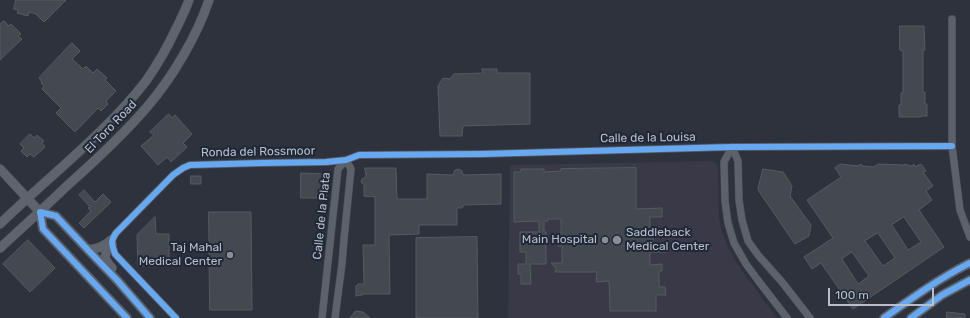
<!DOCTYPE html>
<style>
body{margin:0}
#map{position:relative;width:970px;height:318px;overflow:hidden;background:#2d323c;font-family:Rubik,sans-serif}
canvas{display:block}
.scale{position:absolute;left:828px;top:288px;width:106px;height:18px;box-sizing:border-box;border:2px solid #b8bfcb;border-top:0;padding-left:5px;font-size:12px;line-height:14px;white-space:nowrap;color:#b8bfcb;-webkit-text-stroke:3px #202837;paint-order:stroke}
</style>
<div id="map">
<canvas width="970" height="318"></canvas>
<div class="scale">100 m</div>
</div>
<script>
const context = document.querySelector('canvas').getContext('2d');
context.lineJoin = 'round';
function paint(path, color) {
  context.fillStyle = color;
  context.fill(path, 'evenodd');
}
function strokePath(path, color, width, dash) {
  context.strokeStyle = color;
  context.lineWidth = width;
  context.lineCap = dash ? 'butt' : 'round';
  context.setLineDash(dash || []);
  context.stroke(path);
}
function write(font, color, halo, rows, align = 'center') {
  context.font = font + ' Rubik,sans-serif';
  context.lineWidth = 4;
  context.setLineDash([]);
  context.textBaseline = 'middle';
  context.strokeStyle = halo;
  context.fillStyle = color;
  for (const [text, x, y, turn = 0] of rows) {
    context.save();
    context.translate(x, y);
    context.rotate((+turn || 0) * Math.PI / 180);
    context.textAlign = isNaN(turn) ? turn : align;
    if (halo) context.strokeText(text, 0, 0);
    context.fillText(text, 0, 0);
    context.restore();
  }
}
paint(new Path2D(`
 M710 161 716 163 718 168 719 218 722 232 728 247 737 264 777 318H508L510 165Z`), '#3a3947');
const building = new Path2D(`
 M16 0H66L44 22 36 14 29 12 28 16 17 13 18 10 14 9Z
 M4 21 9 26 11 24 21 34 18 36 22 39 0 60V24Z
 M900 26H924L925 50H923V92H925V104H927V116H921V117H899V105H901V93H903V51L900 50Z
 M72 43 80 51 72 59 83 69 86 66 93 73 97 69 107 78 105 80 116 91 106 101 108 104 101 111 98 108 75 132 56 113 61 108 42 89 44 86 41 83 42 82 39 78Z
 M482 69H497V73H530V124L463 126 462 136H440L438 86 443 78 450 79 454 74 483 73Z
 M169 114 172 118 175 115 192 134 183 143 187 147 171 162 167 157 158 165 141 146 154 135 150 132Z
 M30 134 34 138 37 135 44 141 42 143 45 147 34 157 30 154 27 157 21 151 24 148 20 144Z
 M841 164 858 166 861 164 862 166 874 167 878 164 904 165 906 164 907 165 912 166 914 164 915 167 921 164 926 171 923 172 933 186 926 191 932 200 919 210 944 247 853 309 821 263 812 269 804 257 833 238 807 200 841 177 835 168ZM904 217 921 242 908 250 892 225ZM878 233 895 258 883 266 865 241ZM852 252 869 276 858 284 842 259Z
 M365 168H396L397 199H427V174L453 175 455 170 459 169 462 171 463 175 501 174V204L464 205 462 208H457V225H419V234L389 235 390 294H364L362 295 356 296V286L358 284H364L363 245H375V197L364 196V185L361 182 362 179 366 177Z
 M636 168V209L662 208V217H650V235H653V244H667V252H650V265L662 264V271H659V287H665L666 295H656V311H610L609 281 596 282 597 272H555L556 268 551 263H562V246H558L557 236H561V219H548V221H544V232H546V264H530L531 284H521V274H518V264H526V252H520V232H539V221L514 222V172H521V169H544V172L561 171V169Z
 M763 169 783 172 792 186 790 196 811 225 809 236 795 244 758 190Z
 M301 173 327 174 326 198H301Z
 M191 176H201V184H191Z
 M84 190 95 202 103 194 111 202 84 228 79 223 91 211 88 208 90 207 79 195Z
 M209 212H251L252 310H210Z
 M155 217 156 234H169V266H138L137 235Z
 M477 237 478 318H416V238Z
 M28 240 55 268 30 292 3 264Z
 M356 311 363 312 370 318H350Z
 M947 312 965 314V318H947Z`);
paint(building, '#444950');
strokePath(building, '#555a63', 1);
const minor = new Path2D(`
 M952 19V146L960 210 970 237
 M732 147 738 161 739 200 742 220 748 241 758 255 782 282 810 318
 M732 147 724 162 725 201 728 223 734 243 746 264 757 279 787 318
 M176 318 115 254C112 244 110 242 116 233L173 175 183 168 190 165 262 163 326 162 346 160 359 155 482 154 732 147 952 146
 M322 318 338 169 346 160
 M335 318 342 264 344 239 351 169 346 160`);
const major = new Path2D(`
 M0 169 40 212 56 216 88 250 117 280 150 318
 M40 212 43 229 127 318
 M0 224C48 177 105 134 146 81 157 65 167 48 175 31 180 21 185 11 189 0
 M112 244C102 255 104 259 112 268
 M0 248C23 227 46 206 69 184 96 160 123 135 147 107 172 78 197 36 209 0
 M88 250C97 249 104 247 111 240
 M884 318C912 298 940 278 970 263
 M911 318 942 295 970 280`);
strokePath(minor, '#494d54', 8);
strokePath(major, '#484d55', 10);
strokePath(minor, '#5d6169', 7);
strokePath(major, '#5f636b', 9);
strokePath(new Path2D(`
 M127 318 43 229 40 212 56 216 88 250 117 280 150 318
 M176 318 115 254C112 244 110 242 116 233L173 175 183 168 190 165 262 163 326 162 346 160 359 155 482 154 732 147 952 146
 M884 318C912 298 940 278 970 263
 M911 318 942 295 970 280`), '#66a8f1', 6);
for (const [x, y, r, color] of [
 [605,240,4,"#878e99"],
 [617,240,5,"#878e99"],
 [230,255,4,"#878e99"]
]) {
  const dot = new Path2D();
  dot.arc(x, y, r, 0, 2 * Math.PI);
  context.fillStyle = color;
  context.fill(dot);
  strokePath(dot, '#202837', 1.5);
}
write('12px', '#b8bfcb', '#202837', [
 ["El Toro Road",111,127,-46],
 ["Calle de la Louisa",648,138,-1],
 ["Ronda del Rossmoor",258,152,-1],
 ["Calle de la Plata",322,216,-84]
]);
write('12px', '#b8bfcb', '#202837', [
 ["Saddleback",626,233,"left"],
 ["Medical Center",626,247,"left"],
 ["Main Hospital",597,240],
 ["Taj Mahal",222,248],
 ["Medical Center",222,262]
], 'right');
</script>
